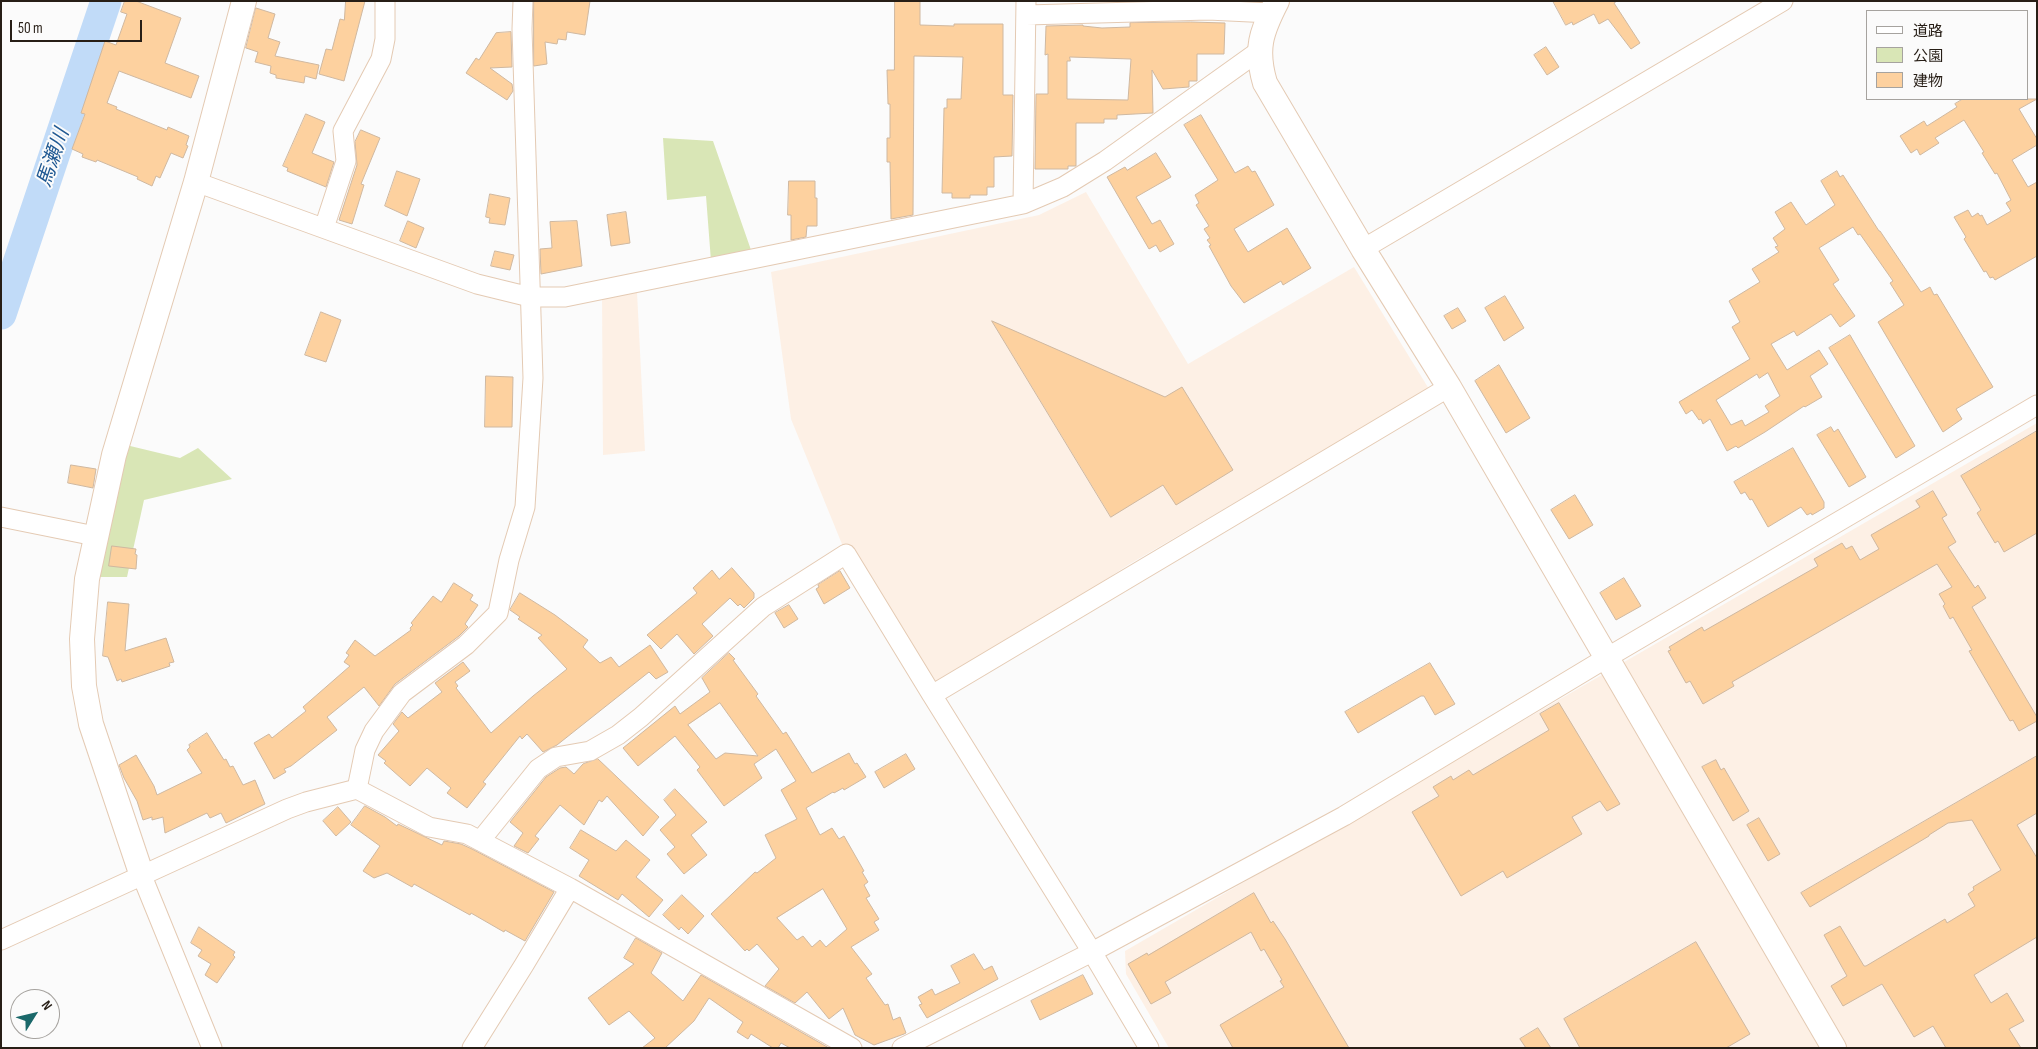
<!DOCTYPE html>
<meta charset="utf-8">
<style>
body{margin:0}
#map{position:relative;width:2038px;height:1049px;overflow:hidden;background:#fbfbfb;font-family:"Sofia Sans Condensed","Noto Sans JP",sans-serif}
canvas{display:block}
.frame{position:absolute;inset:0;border:2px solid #271e16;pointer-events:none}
.legend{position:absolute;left:1866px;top:10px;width:162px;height:90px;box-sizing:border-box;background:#fbfbfb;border:1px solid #a6a39f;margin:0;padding:6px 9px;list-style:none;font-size:15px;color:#271e16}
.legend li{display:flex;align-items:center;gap:10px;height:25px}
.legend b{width:25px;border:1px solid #a6a39f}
.north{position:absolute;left:10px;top:989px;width:50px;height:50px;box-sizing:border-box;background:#fbfbfb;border:1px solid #a6a39f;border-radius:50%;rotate:54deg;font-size:14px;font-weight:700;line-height:20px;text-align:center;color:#271e16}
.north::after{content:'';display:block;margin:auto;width:18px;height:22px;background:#1a686a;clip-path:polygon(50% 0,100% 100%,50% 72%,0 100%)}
.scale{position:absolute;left:10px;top:20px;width:132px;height:22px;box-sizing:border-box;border:2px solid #271e16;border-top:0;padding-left:6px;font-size:15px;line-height:18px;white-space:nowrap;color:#271e16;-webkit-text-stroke:4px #fbfbfb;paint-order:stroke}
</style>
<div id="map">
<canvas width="2038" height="1049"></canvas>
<div class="frame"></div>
<ul class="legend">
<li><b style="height:6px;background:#fff"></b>道路</li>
<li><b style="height:14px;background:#d9e6b6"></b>公園</li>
<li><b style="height:14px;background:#fdd19f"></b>建物</li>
</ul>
<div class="north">N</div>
<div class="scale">50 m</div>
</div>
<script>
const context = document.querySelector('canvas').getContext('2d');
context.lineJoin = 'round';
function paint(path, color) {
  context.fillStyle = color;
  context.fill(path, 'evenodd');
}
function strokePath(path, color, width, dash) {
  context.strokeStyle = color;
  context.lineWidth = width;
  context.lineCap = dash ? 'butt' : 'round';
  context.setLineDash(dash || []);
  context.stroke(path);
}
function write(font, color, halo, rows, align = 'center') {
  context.font = font + ' "Sofia Sans Condensed","Noto Sans JP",sans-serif';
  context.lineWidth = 4;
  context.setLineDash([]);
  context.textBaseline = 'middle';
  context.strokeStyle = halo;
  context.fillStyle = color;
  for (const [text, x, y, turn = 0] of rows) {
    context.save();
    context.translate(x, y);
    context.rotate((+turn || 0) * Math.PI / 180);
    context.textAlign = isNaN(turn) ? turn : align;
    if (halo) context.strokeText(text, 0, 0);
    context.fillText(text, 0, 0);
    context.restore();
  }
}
paint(new Path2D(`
 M1086 192 1188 364 1354 267 1429 389 1128 565 932 695 846 554 791 419 771 272 1039 215Z
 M637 292 645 451 603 455 602 294Z
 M2037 423V1048H1169L1126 974 1125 951Z`), '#fdf0e5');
paint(new Path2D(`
 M663 138 713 141 751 250 711 261 706 196 667 200Z
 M126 445 180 458 198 448 232 479 144 500 127 577H96Z`), '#d9e6b6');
strokePath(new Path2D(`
 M1 314 106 1`), '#c1dbf8', 31);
const building = new Path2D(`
 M125 1H136L181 18 165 63 199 76 191 98 119 71 107 103 117 107 116 109 167 130 168 127 189 136 186 145 188 146 183 158 171 153 160 178 156 176 152 186 137 179 138 177 97 160 96 162 82 157 83 154 72 149 85 114 81 113 105 41 116 45 127 14 121 12Z
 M346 1H365L344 81 319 74 326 49 332 50 340 19 344 20Z
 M534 1H590L585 35 567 32 566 40 558 39 557 44 545 42 547 64 534 66Z
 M895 1H920V25L954 26V24H1003V95H1013L1012 156 994 157V187H987V195H970V198H952V193H942L944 108H947V99H961L963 57 914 56 913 215 891 219 890 162H887V138H890V104H888L887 70H894Z
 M1553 1H1617L1614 3 1640 43 1631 49 1608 19 1599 24 1594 14 1573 25 1572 22 1566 25Z
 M256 8 275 14 268 38 280 42 275 56 319 65 316 79 305 76 304 83 276 78V75L270 73 271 66 255 62 258 52 246 48Z
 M1191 22 1225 23 1224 54H1197V81H1189V87L1163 89 1152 70 1153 113 1117 115V119H1104V123H1076V166H1068V169H1035L1036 94H1048V54L1045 55 1046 26 1083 25V26L1102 28 1130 27V23ZM1070 57 1131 59 1128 100 1067 99V61H1070Z
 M511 32 512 67 490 68 512 84 513 91 507 100 466 73 476 58 479 60 496 33Z
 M1546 47 1559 67 1547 75 1534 55Z
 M1963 99H2037L2019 109 2037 139V145L2012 160 2028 187 2037 182V256L1995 280 1993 277 1990 278 1986 271 1984 272 1964 239 1966 237 1954 217 1968 210 1972 217 1978 213 1980 216 1982 215 1987 225 2011 211 2006 203 2011 200 1997 173 1995 174 1982 153 1984 152 1964 120 1935 138 1939 143 1920 155 1917 149 1911 153 1900 136 1924 121 1927 126 1957 107 1955 104Z
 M306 114 325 122 312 153 334 162 326 187 287 171 288 168 283 166Z
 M1201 115 1235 173 1248 166 1252 172 1255 171 1274 205 1234 229 1248 252 1287 228 1311 268 1283 285 1281 281 1244 303 1231 286 1209 246 1211 245 1207 240 1210 238 1204 229 1209 226 1196 205 1199 203 1195 195 1218 180 1184 125Z
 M361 130 380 138 361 184 364 185 352 224 339 220 357 165 355 142Z
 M1156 153 1171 177 1136 197 1152 224 1160 220 1174 244 1160 252 1156 245 1149 249 1107 177 1125 167 1127 170Z
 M397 171 420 179 407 216 385 206Z
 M1837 171 1840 177 1843 175 1879 231H1880L1921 292 1930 287 1934 295 1937 294 1993 387 1956 409 1962 419 1943 432 1878 322 1904 305 1890 283 1893 281 1860 234 1858 235 1853 227 1819 248 1839 280 1833 284 1855 316 1840 327 1831 314 1797 336 1794 331 1771 344 1787 370 1819 350 1828 364 1810 376 1822 397 1805 407 1804 406 1765 432 1738 448 1736 446 1727 451 1710 419 1703 424 1701 419 1699 420 1692 410 1686 414 1679 402 1750 359 1732 327 1740 322 1729 301 1760 282 1752 269 1779 252 1775 247 1778 246 1773 238 1785 229 1775 212 1791 202 1806 225 1835 205 1821 181ZM1768 373 1780 396 1765 406 1769 412 1745 426 1742 420 1731 425 1716 400 1757 374 1759 378Z
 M789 181H815V198H817V226H807L806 237 791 240V215H788Z
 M490 194 510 198 505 225 489 223 490 218 486 217Z
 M626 212 630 243 611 246 607 215Z
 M408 221 424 228 416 248 400 241Z
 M577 221 582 266 541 274 540 249 552 248 550 222Z
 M495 251 514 255 510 270 491 266Z
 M1505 296 1524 328 1504 341 1485 308Z
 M1458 308 1466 321 1452 329 1444 316Z
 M321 312 341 320 326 362 305 355Z
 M992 321 1165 397 1182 387 1233 470 1176 505 1163 485 1111 517Z
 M1850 335 1915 446 1896 458 1829 348Z
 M1499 365 1530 418 1506 433 1475 381Z
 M486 376 513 377 512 427H485Z
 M1831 427 1834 432 1838 429 1866 477 1849 487 1817 435Z
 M2037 431V533L2004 552 1998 541 1995 543 1977 513 1981 510 1961 476Z
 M1793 448 1824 502V508L1812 515 1811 513 1807 515 1801 507 1768 527 1752 499 1750 500 1745 492 1741 494 1734 482Z
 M71 465 96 469 93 488 68 483Z
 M1933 491 1947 515 1942 518 1956 542 1948 547 1975 588 1978 585 1986 598 1972 607 2037 717V721L2019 731 2013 720 2010 721 1969 651 1972 650 1953 617 1950 619 1943 606 1945 604 1939 594 1952 587 1937 564 1732 682 1734 686 1703 704 1690 681 1686 683 1668 651 1671 650 1669 647 1702 627 1704 631 1818 566 1814 559 1842 543 1846 549 1852 546 1860 560 1879 549 1871 535 1920 507 1916 501Z
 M1575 495 1593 525 1569 539 1551 510Z
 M112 546 136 549 135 554 137 555 136 569 109 566Z
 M732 568 754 593V598L744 608 740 604 738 606 730 598 702 624 713 636 694 654 677 634 661 649 647 635 697 593 693 588 712 570 719 579Z
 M840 571 850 588 824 604 816 589 819 587 818 585Z
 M1624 578 1641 606 1616 620 1600 593Z
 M454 583 473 595 470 600 478 605 465 624 468 627 459 636 395 684 379 706 364 687 327 717 337 730 291 766 284 769 286 772 274 779 254 743 269 734 272 738 306 711 303 707 350 666 344 662 349 655 346 653 355 640 375 656 411 630 410 628 413 625 411 623 433 596 441 602Z
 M520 593 555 615 588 640 583 647 600 663 611 657 619 667 650 645 668 672 656 679 649 672 557 745 543 752 527 734 522 739 520 736 483 782 486 784 467 808 447 793 451 788 427 768 410 786 384 763 386 761 378 755 399 731 393 724 402 712 408 718 442 692 435 683 463 662 470 671 455 682 458 686 456 688 491 733 533 696 567 669 538 638 542 635 518 619 520 617 510 610Z
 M108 602 129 604 125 651 166 638 174 662 169 663 170 666 122 682 121 679 117 681 108 657 103 656Z
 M789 605 798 619 784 628 775 613Z
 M729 653 735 659 733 660 758 694 756 696 783 734 786 732 812 773 849 753 855 764 857 763 866 777 844 790 843 788 834 793 833 792 806 808 820 835 832 828 839 839 844 836 864 871 862 872 868 882 864 885 870 896 866 898 879 919 874 922 879 930 851 947 872 974 866 978 885 1005 888 1004 893 1020 900 1017 906 1033 904 1034 874 1045 855 1035 843 1008 829 1019 807 992 795 1003 765 986 779 969 757 944 749 951 747 949 745 951 711 914 755 872 757 873 776 858 765 835 797 819 781 790 796 781 776 749 754 764 762 778 724 806 697 770 700 767 675 736 638 766 623 748 675 706 680 714 710 692 702 678ZM720 703 758 756 725 753 716 759 688 725ZM823 889 847 929 826 947 820 940 812 947 803 936 797 940 777 918Z
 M1430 663 1455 704 1435 715 1424 696H1421L1358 733 1345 712Z
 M1559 703 1620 804 1607 811 1600 801 1572 817 1582 834 1507 878 1503 871 1461 896 1412 812 1439 796 1433 787 1451 776 1453 780 1469 770 1473 775 1549 730 1540 714Z
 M207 733 224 760 226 759 230 767 233 766 243 785 255 780 265 804 226 823 221 813 210 818 207 813 165 833 163 817 152 820V817L143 820 137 801 124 778 119 765 136 755 154 786 157 795 202 773 187 750 190 747 189 745Z
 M906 754 915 769 884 788 875 772Z
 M2037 756V813L2017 825 2037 858V937L1974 975 1991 1003 2007 993 2024 1021 2009 1029 2021 1048H1946L1933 1026 1914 1037 1882 984 1843 1006 1831 986 1847 976 1824 935 1840 926 1864 966H1866L1945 919 1947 923 1975 906 1968 894 1974 890 1973 887 2001 870 1972 820 1948 823 1929 835V836L1810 907 1801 893Z
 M598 759 659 817 643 836 607 796 602 802 599 800 584 825 560 805 535 836 539 839 528 853 514 846 523 833 510 822 546 777 560 768 566 767 574 774 583 764Z
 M1716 760 1721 770 1724 768 1749 811 1733 821 1702 767Z
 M675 789 707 822 691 835 707 855 684 874 667 854 675 847 660 830 676 815 664 800Z
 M365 806 385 817 397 826 398 824 442 845 444 841 461 844 472 849 554 892 525 941 505 930 504 932 471 913 470 915 414 884 412 887 387 873 374 878 363 871 380 846 351 825Z
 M338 807 351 822 336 836 323 821Z
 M1759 818 1780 854 1768 861 1747 825Z
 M581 830 616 851 626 840 650 860 636 877 663 900 649 917 622 894 618 900 579 876 589 860 570 848Z
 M1254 893 1271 923 1273 921 1285 939 1349 1048H1233L1220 1025 1284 987 1280 981 1282 980 1264 949 1261 951 1251 932 1165 982 1171 993 1151 1004 1128 964 1147 953 1148 955Z
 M682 895 704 916 688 934 681 927 679 930 663 915Z
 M199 927 235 952 233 955 235 957 217 983 205 975 211 964 198 956 202 950 191 943Z
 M636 938 662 953 651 973 683 1001 701 975 829 1048H790L781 1043 778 1048H773L751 1034 748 1039 737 1032 743 1022 709 998 694 1021 665 1048H642L655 1038 629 1011 609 1025 588 998 634 964 624 958Z
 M1696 942 1750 1034 1726 1048H1580L1564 1019Z
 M974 954 984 970 992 966 998 979 927 1018 919 1005 922 1004 918 997 932 989 935 995 960 983 951 966Z
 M1083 975 1093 994 1040 1020 1031 1001Z
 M1538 1028 1551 1048H1526L1520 1039Z`);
paint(building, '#fdd19f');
strokePath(building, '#cfb8a0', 1);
const minor = new Path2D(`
 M1026 15 1208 10 1271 13
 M196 182 477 284 530 297H565L1023 204 1063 187 1105 161 1259 51
 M1023 204 1026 1
 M324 228 346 161 343 131 381 59 385 39V1
 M1363 249 1783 1
 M1 517 95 536
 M932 695 1092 952 1149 1048
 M357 789 365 750 374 731 402 693 466 645 498 613 509 560 525 507 533 378 522 29 523 1
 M480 841 538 769 556 757 590 751 618 735 641 717 763 607 846 554 932 695 1449 387
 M142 876 212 1048
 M1 940 287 809 306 802 357 789 429 827 467 834 570 888 852 1048
 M472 1048 524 965 570 888
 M902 1048 1092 952 1344 816 1608 657 2037 405`);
const tertiary = new Path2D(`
 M1277 1C1261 32 1255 49 1265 83L1363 249 1449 387 1834 1048
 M142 876 91 724 84 686 82 639 87 579 114 455 196 182 244 1`);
strokePath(minor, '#e4cab3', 21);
strokePath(tertiary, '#e4cab3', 26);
strokePath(minor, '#fff', 19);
strokePath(tertiary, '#fff', 24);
write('italic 20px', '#205993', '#fbfbfb', [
 ["馬瀬川",54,158,-71]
]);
</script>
